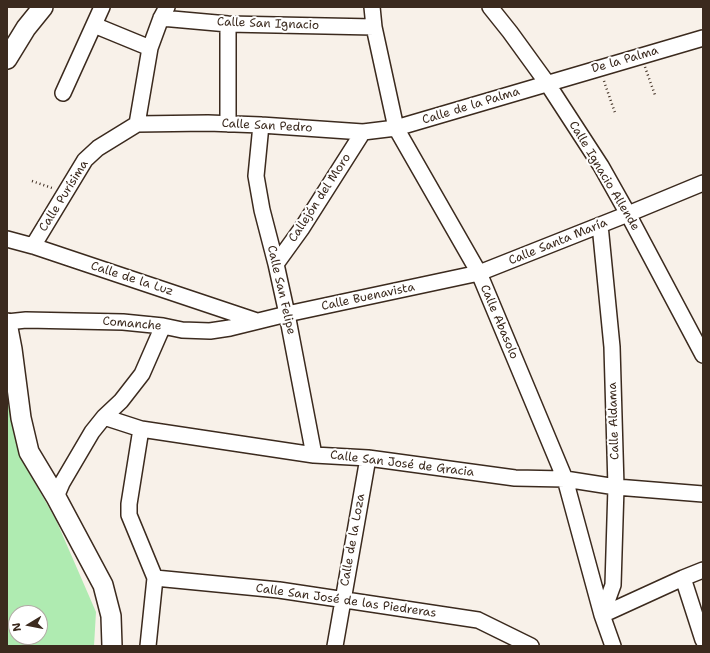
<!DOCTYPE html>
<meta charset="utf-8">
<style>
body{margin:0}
#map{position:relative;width:710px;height:653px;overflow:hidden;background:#f8f1e9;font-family:"Shantell Sans",sans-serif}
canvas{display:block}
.frame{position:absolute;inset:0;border:8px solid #3b2a1e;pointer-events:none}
.north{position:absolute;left:8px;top:605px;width:40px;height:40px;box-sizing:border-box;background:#fff;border:1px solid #b1aaa5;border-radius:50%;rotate:260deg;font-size:11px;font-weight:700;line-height:16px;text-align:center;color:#3b2a1e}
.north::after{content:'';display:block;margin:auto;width:14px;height:18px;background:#3b2a1e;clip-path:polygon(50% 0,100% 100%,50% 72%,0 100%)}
</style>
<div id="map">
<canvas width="710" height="653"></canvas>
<div class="frame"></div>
<div class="north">N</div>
</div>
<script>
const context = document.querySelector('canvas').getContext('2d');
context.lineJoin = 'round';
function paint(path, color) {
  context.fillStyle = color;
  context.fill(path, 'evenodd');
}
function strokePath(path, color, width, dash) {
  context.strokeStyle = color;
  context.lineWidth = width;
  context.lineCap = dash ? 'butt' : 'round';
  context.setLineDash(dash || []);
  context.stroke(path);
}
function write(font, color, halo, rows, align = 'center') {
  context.font = font + ' "Shantell Sans",sans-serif';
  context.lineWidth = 4;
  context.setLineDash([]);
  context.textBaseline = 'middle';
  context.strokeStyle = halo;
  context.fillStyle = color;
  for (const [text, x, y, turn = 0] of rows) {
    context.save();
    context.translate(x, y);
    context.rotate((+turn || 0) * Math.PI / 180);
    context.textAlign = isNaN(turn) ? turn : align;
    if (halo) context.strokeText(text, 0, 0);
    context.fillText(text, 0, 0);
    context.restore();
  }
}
paint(new Path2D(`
 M7 390 30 474 56 520 96 612 94 646H7ZM16 613H40V637H16Z`), '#afebb1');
const minor = new Path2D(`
 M372 7 374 27 396 128 479 273 565 479 602 615 613 646
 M490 7 510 32 547 83 601 166 628 214 703 355
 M161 18 228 24 374 27
 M228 24V124
 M94 25 150 48
 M63 93 102 7
 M137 124 208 123 261 125 363 132 396 128 703 38
 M261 125 256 176 262 210 276 264 287 314 314 455
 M600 225 612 347 616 487 613 585 602 615
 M7 239 33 246 257 321
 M33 246 85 160 98 148 137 124 150 48 161 18 167 7
 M276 264 302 228 363 132
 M7 322 26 320 123 322 163 326 182 330 210 331 230 328 287 314 479 273 628 214 703 183
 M104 417 141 429 314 455 368 458 515 478 565 479 616 487 703 494
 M141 429 129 504V515L155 578 148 646
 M56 497 62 483 92 432 104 417 121 401 142 374 163 326
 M155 578 279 590 478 620 531 646
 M683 578 703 640
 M602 615 683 578 703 570
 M335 646 368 458`);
const major = new Path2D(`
 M7 59 26 28 43 7
 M7 323 12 349 21 418 29 452 56 497 103 585 111 616 112 646`);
strokePath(minor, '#3b2a1e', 18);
strokePath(major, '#3b2a1e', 22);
strokePath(new Path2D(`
 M645 67 655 95
 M604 81 615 113
 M32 181 52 188`), '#3b2a1e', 2.5, [1, 3]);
strokePath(minor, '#fff', 15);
strokePath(major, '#fff', 19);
write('12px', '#3b2a1e', '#fff', [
 ["Calle San Ignacio",268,24,2],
 ["De la Palma",625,60,-16],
 ["Calle de la Palma",471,106,-17],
 ["Calle San Pedro",267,126,3],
 ["Calle Ignacio Allende",604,176,59],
 ["Calle Purísima",64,196,-58],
 ["Callejón del Moro",320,198,-57],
 ["Calle Santa María",558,242,-22],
 ["Calle de la Luz",132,279,18],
 ["Calle San Felipe",281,290,77],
 ["Calle Buenavista",368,297,-12],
 ["Calle Abasolo",499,322,67],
 ["Comanche",132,324,5],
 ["Calle Aldama",614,421,-92],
 ["Calle San José de Gracia",402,464,7],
 ["Calle de la Loza",353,540,-80],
 ["Calle San José de las Piedreras",346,601,8]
]);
</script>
